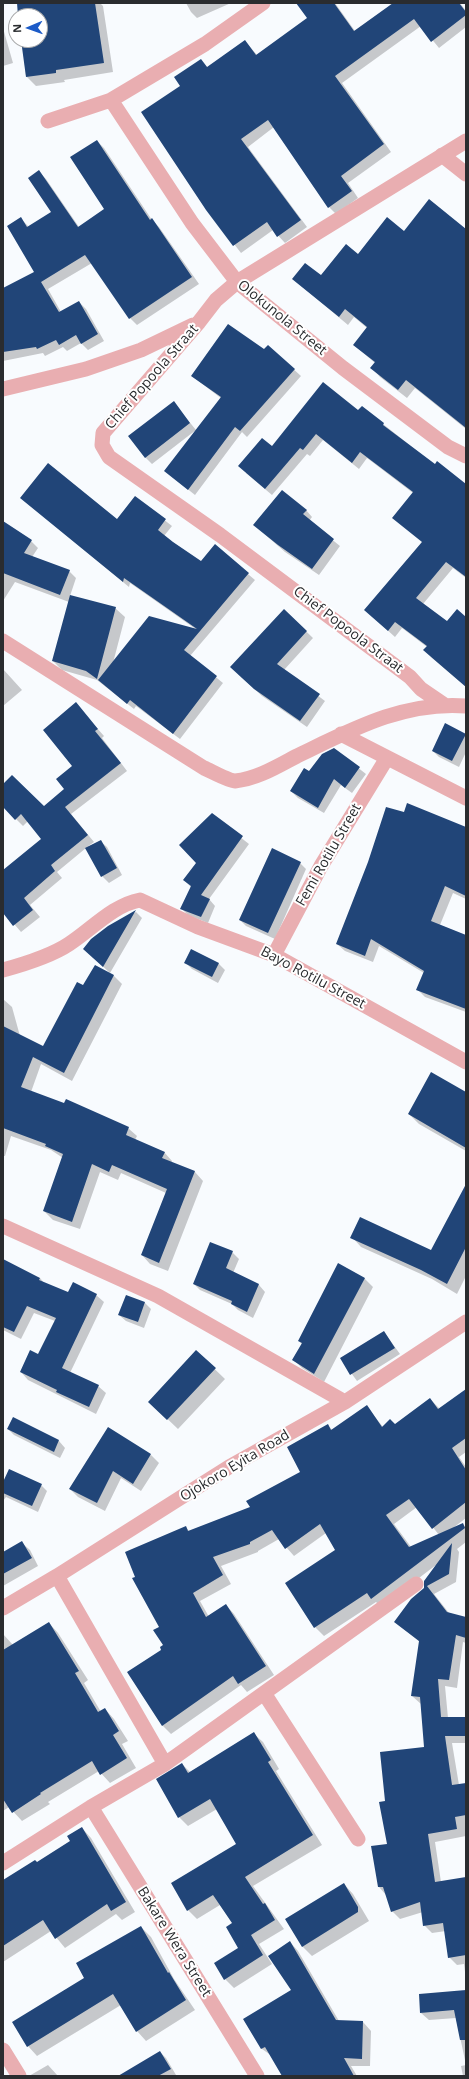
<!DOCTYPE html>
<style>
body{margin:0}
#map{position:relative;width:469px;height:2079px;overflow:hidden;background:#f8fbfe;font-family:"Open Sans",sans-serif}
canvas{display:block}
.frame{position:absolute;inset:0;border:4px solid #2a2c2f;pointer-events:none}
.north{position:absolute;left:8px;top:8px;width:40px;height:40px;box-sizing:border-box;background:#fff;border:1px solid #aaabac;border-radius:50%;rotate:268deg;font-size:11px;font-weight:700;line-height:16px;text-align:center;color:#2a2c2f}
.north::after{content:'';display:block;margin:auto;width:14px;height:18px;background:#1c5bc7;clip-path:polygon(50% 0,100% 100%,50% 72%,0 100%)}
</style>
<div id="map">
<canvas width="469" height="2079"></canvas>
<div class="frame"></div>
<div class="north">N</div>
</div>
<script>
const context = document.querySelector('canvas').getContext('2d');
context.lineJoin = 'round';
function paint(path, color) {
  context.fillStyle = color;
  context.fill(path, 'evenodd');
}
function strokePath(path, color, width, dash) {
  context.strokeStyle = color;
  context.lineWidth = width;
  context.lineCap = dash ? 'butt' : 'round';
  context.setLineDash(dash || []);
  context.stroke(path);
}
function write(font, color, halo, rows, align = 'center') {
  context.font = font + ' "Open Sans",sans-serif';
  context.lineWidth = 4;
  context.setLineDash([]);
  context.textBaseline = 'middle';
  context.strokeStyle = halo;
  context.fillStyle = color;
  for (const [text, x, y, turn = 0] of rows) {
    context.save();
    context.translate(x, y);
    context.rotate((+turn || 0) * Math.PI / 180);
    context.textAlign = isNaN(turn) ? turn : align;
    if (halo) context.strokeText(text, 0, 0);
    context.fillText(text, 0, 0);
    context.restore();
  }
}
paint(new Path2D(`
 M18 3H100L103 6 113 72 64 80 65 82 36 86 26 76 22 40H40V16H19Z
 M186 3H231L197 18 191 12Z
 M303 3H335L355 31 395 3H460L466 11V27L439 48 421 26 342 83 391 152 348 183 358 198 336 214 329 207 274 127 248 147 307 227 285 243 273 230 241 253 207 209 182 86 201 60 208 68 245 41 257 55 308 18Z
 M3 28 13 63 3 66Z
 M97 141 104 148 152 220 159 227 199 284 137 325 130 318 92 263 48 289 61 312 79 302 86 309 104 341 88 350 81 343 67 351 63 347 45 356 43 353 3 361V312L36 272 21 219 29 227 52 212 39 172 46 179 79 227 105 210Z
 M466 230V429L415 388 407 398 380 377 372 368 375 363 354 345 367 328 354 317 348 325 293 279 321 277 358 255 404 232Z
 M268 346 301 376 247 437 242 432 195 495 165 471 222 399 192 376 264 351Z
 M174 403 196 430 152 464 145 457Z
 M358 411 383 424 435 465 466 485V578L453 568 423 604 447 623 466 618V687L431 657 427 647 402 628 395 637 365 610 422 542 413 493 367 458 359 469 323 440 310 456 307 454 272 495 246 473 272 448Z
 M135 497 172 526 164 536 201 562 215 546 255 580 190 656 223 683 180 739 136 706 134 709 97 680 62 670 53 661 69 602 15 582 3 601V523L31 541 38 548 32 557 69 571 76 578 70 596 115 608 125 617 113 663 197 630 130 583 129 587 21 498 117 520Z
 M306 510 312 517 309 521 340 546 319 575 285 552 261 531Z
 M284 610 313 638 284 670 325 701 307 727 262 696 238 674Z
 M3 669 22 690 3 706Z
 M82 711 104 736 102 738 127 771 71 814 94 842 87 847 100 841 107 847 122 875 109 883 102 876 86 848 57 872 62 878 30 905 40 917 21 932 3 911V872L43 839 28 821 23 826 3 806V786L44 807 65 789 74 766Z
 M465 734 466 752 459 767 439 757 433 751Z
 M334 749 366 774 352 793 341 785 324 813 298 798 291 791Z
 M212 815 249 844 209 899 215 906 208 923 188 915 182 909 191 887 184 880 197 863Z
 M466 830V899L453 893 440 925 466 936V1012L425 997 417 989 424 973 379 946 373 962 345 951 337 944Z
 M300 863 306 869 275 939 246 926 240 920Z
 M136 912 142 918 110 973 84 949 108 927Z
 M192 950 219 964 225 970 218 983 192 969 185 962Z
 M96 966 114 976 122 984 72 1081 41 1064 31 1092 128 1128 137 1136 135 1140 164 1152 172 1161 171 1163 195 1172 203 1181 168 1271 150 1264 142 1255 166 1193 121 1173 118 1180 100 1172 80 1229 53 1220 44 1211 63 1158 51 1150 11 1136 5 1156H3V999L12 1007 20 1036 44 1048Z
 M466 1094V1151L419 1124 409 1114Z
 M466 1186V1276L457 1294 432 1279 361 1247 352 1237 431 1251Z
 M232 1252 239 1259 233 1273 259 1285 265 1292 253 1318 238 1310 232 1304 200 1290 194 1284Z
 M3 1268 40 1278 45 1284 68 1293 96 1295 104 1302 70 1373 98 1386 106 1393 96 1414 28 1380 21 1372 39 1356 55 1321 34 1313 21 1339 3 1330Z
 M364 1278 373 1287 324 1382 302 1368 293 1359 302 1344 299 1341Z
 M127 1296 145 1303 151 1309 144 1328 126 1321 119 1315Z
 M384 1332 400 1354 357 1381 341 1359Z
 M196 1351 225 1379 178 1429 159 1411Z
 M466 1390V1452L459 1457 466 1467V1518L453 1528 463 1524 466 1528V1542L457 1549 459 1552 456 1582 434 1594 449 1613 466 1618V1643L463 1642 457 1688 445 1686 448 1718H466V1743H452L459 1785 466 1784V1836L435 1842 441 1882 466 1878V1980L464 1964 457 1965 449 1957 446 1931 432 1933 424 1925 423 1912 400 1919 392 1911 386 1895 379 1887 388 1845 386 1802 425 1748 421 1704 412 1696 420 1642 395 1622 425 1589 436 1565 381 1607 376 1602 324 1636 315 1627 337 1551 326 1533 294 1556 279 1539 258 1551V1552L221 1566 231 1584 200 1601 209 1617 226 1605 234 1614 274 1675 247 1692 241 1685 171 1734 163 1726 129 1673 163 1650 164 1646 161 1627 186 1527 189 1531 251 1508 301 1473 328 1425 333 1431 367 1407 383 1427 395 1425 430 1399 440 1409ZM417 1507 439 1535 411 1547 394 1524Z
 M13 1418 59 1441 65 1448 60 1458 14 1435 8 1429Z
 M151 1455 159 1463 141 1491 121 1478 105 1511 78 1497 70 1489Z
 M3 1484 41 1485 47 1491 38 1512 6 1497 3 1501Z
 M22 1543 30 1550 38 1566 3 1586V1553Z
 M49 1623 58 1633 88 1680 84 1683 101 1712 105 1709 114 1719 128 1741 122 1744 136 1768 110 1783 99 1771 48 1802 50 1804 22 1821 9 1807 3 1811V1634L13 1645Z
 M254 1734 263 1742 279 1769 276 1771 322 1845 253 1886 284 1929 259 1944 272 1964 234 1988 225 1979 240 1948 233 1924 220 1905 197 1919 188 1910 238 1844 217 1809 188 1826 179 1817 182 1764 190 1772Z
 M82 1828 91 1838 135 1912 122 1920 116 1914 65 1948 51 1931 3 1962V1881L37 1863 71 1841Z
 M344 1884 353 1894 369 1921 312 1956 302 1946Z
 M141 1927 151 1937 174 1979 195 2010 146 2041 137 2031 121 2005 37 2056 28 2046 13 2023 86 1978Z
 M290 1942 298 1951 339 2021 363 2022 371 2031 370 2066H351L357 2076H283L272 2056 262 2049 244 2020 292 1990Z
 M466 1991V2076H463L461 2066 466 2065 456 2018 429 2020 421 2013Z
 M160 2052 166 2058 176 2075 138 2076Z
 M48 2065 58 2076H29Z`), '#0003');
paint(new Path2D(`
 M17 3H95L104 63 56 70V73L26 77 21 40H40V16H18Z
 M296 3H334L354 31 393 3H459L466 12V15L431 42 414 19 335 76 384 144 341 176 352 191 328 208 268 120 241 139 301 220 277 237 267 222 233 246 206 210 141 112 180 86 174 77 201 59 207 67 245 40 256 55 307 18Z
 M97 140 150 220 152 218 192 277 129 319 85 255 41 282 59 312 79 301 98 334 81 344 76 335 59 345 56 340 37 349 36 347 3 352V288L34 272 7 226 21 217 27 227 51 212 28 178 39 170 78 227 104 209 70 157Z
 M429 199 466 229V428L406 380 398 390 370 368 375 362 353 345 367 327 345 309 339 317 292 279 305 263 321 275 346 244 358 254 387 217 404 231Z
 M228 324 264 349 268 345 295 369 240 431 235 427 188 490 164 471 221 397 191 376Z
 M323 382 358 410 362 406 384 423 383 425 435 464 437 461 466 484V577L446 562 416 598 447 621 457 609 466 617V687L423 650 427 646 395 622 388 631 364 610 422 542 392 518 413 492 360 452 352 463 316 434 303 450 300 448 265 489 238 466 262 438 272 446Z
 M174 401 190 423 145 458 128 436Z
 M48 463 117 519 135 496 166 519 158 530 173 542 201 561 215 544 249 573 184 650 217 676 173 734 130 700 127 704 98 680 149 616 197 629 124 578 123 582 20 498Z
 M282 490 307 510 303 514 334 539 312 569 278 545 253 525Z
 M3 521 32 540 24 553 70 570 60 595 3 573Z
 M70 595 116 607 97 679 86 671 52 661Z
 M284 609 307 631 277 664 320 694 300 721 254 689 230 667Z
 M76 702 98 729 95 731 121 763 65 807 88 835 51 865 55 871 24 898 33 910 13 926 3 913V870L41 839 21 814 15 820 3 807V784L12 775 44 806 64 789 56 779 72 766 43 730Z
 M445 723 466 734 452 761 432 751Z
 M334 748 360 767 345 788 334 779 318 808 290 791 304 768 309 771 322 754Z
 M407 803 466 827V896L445 886 431 921 466 935V1009L416 990 424 971 371 939 365 956 336 944 368 862 386 807 404 812Z
 M212 813 243 836 201 895 210 899 201 917 180 909 191 886 183 880 196 863 179 845Z
 M101 840 117 868 101 877 85 848Z
 M272 848 301 862 268 933 239 920Z
 M136 910 103 967 83 949 91 939 108 926Z
 M191 949 219 963 212 977 184 963Z
 M95 965 114 975 64 1073 33 1057 21 1087 64 1103 66 1099 129 1127 126 1135 165 1152 162 1158 195 1171 159 1263 141 1255 167 1189 112 1165 109 1172 92 1164 72 1222 43 1211 63 1154 45 1146 46 1144 3 1128V1026L43 1046 77 982 83 985Z
 M431 1072 466 1092V1148L408 1114Z
 M466 1184V1247L447 1284 421 1270 350 1238 360 1217 431 1250Z
 M210 1242 233 1251 226 1268 259 1284 247 1312 231 1304 232 1301 193 1284Z
 M3 1259 40 1278 39 1280 68 1292 73 1282 97 1294 62 1368 99 1385 89 1407 56 1392 57 1390 20 1372 30 1350 38 1354 56 1318 27 1306 14 1332 3 1327Z
 M338 1263 365 1278 314 1374 292 1360 302 1343 298 1341Z
 M126 1295 145 1302 138 1322 118 1315Z
 M384 1331 395 1348 350 1375 340 1358Z
 M196 1350 216 1368 167 1420 148 1402Z
 M466 1389V1438L452 1448 466 1470V1502L432 1529 409 1499 386 1515 409 1547 463 1523 465 1528 371 1599 367 1593 314 1628 285 1583 335 1550 320 1524 285 1549 272 1530 250 1542V1544L213 1557 223 1575 193 1593 206 1617 226 1604 266 1666 238 1684 233 1676 162 1726 127 1672 161 1650 160 1647 163 1645 153 1630 159 1627 132 1578 135 1577 125 1552 186 1526 188 1531 250 1507 246 1501 300 1472 287 1447 328 1424 331 1430 367 1405 382 1427 390 1419 395 1424 430 1398 438 1409Z
 M13 1417 59 1440 54 1452 7 1429Z
 M108 1427 151 1454 133 1484 113 1471 97 1503 69 1489Z
 M9 1469 42 1484 32 1506 3 1493V1482Z
 M22 1541 32 1558 3 1574V1552Z
 M452 1543 449 1574 427 1586 447 1612 466 1617V1638L456 1635 449 1680 438 1679 441 1717H466V1736H445L452 1785 466 1783V1815L455 1817 457 1829 428 1834 435 1882 466 1877V1955L448 1958 443 1923 423 1926 420 1902 391 1912 383 1887H378L371 1846 387 1844 379 1802 385 1801 380 1752 424 1747 420 1697 411 1696 419 1641 394 1622 411 1599 424 1588V1581Z
 M49 1622 79 1671 75 1673 98 1712 105 1708 119 1731 113 1735 127 1758 100 1775 92 1761 40 1793 41 1794 12 1813 3 1799V1650Z
 M254 1732 271 1760 268 1762 313 1835 245 1877 263 1904 265 1903 275 1920 251 1935 263 1955 224 1980 214 1963 238 1948 226 1927 232 1923 213 1895 187 1911 171 1883 236 1844 210 1799 178 1818 156 1779 182 1763 188 1773Z
 M82 1827 126 1902 111 1911 107 1904 55 1939 43 1920 3 1946V1880L35 1860 37 1862 70 1841 67 1836Z
 M344 1883 358 1907V1912L302 1947 285 1919Z
 M141 1926 168 1973 169 1972 186 2000 136 2032 113 1994 27 2047 12 2022 84 1978 76 1963Z
 M290 1941 336 2020 363 2021 362 2059 344 2058 354 2076H282L265 2047 261 2049 243 2019 291 1990 268 1956Z
 M466 1990V2040H460L454 2010 420 2013 419 1994Z
 M160 2051 171 2069 158 2076H118Z`), '#214578');
strokePath(new Path2D(`
 M111 100 192 223 237 282 343 368 448 447 466 456
 M48 121 111 100 205 44 263 3
 M442 155 466 174
 M3 389 86 369 141 350 193 325
 M3 641 204 768C211 771 229 781 235 781 257 779 278 766 297 756 351 730 404 701 466 706
 M443 704 421 689 410 677 220 535 109 457 102 445 103 433 199 322 216 300 237 282 466 141
 M341 734 466 798
 M274 955 321 866 387 758
 M3 970C25 964 51 956 69 944 91 930 113 905 140 900L198 927 274 955 466 1062
 M3 1226 158 1296 345 1402
 M57 1576 165 1764
 M3 1608 57 1576 229 1467 345 1402 466 1322
 M264 1693 358 1839
 M91 1807 257 2076
 M3 1863 91 1807 165 1764 416 1584
 M3 2050 19 2076`), '#e9aeb1', 15);
write('14px', '#2a2c2f', '#fff', [
 ["Olokunola Street",282,318,39],
 ["Chief Popoola Straat",152,377,-49],
 ["Chief Popoola Straat",348,630,37],
 ["Femi Rotilu Street",329,855,-60],
 ["Bayo Rotilu Street",313,978,28],
 ["Ojokoro Eyita Road",235,1466,-31],
 ["Bakare Wera Street",174,1942,58]
]);
</script>
